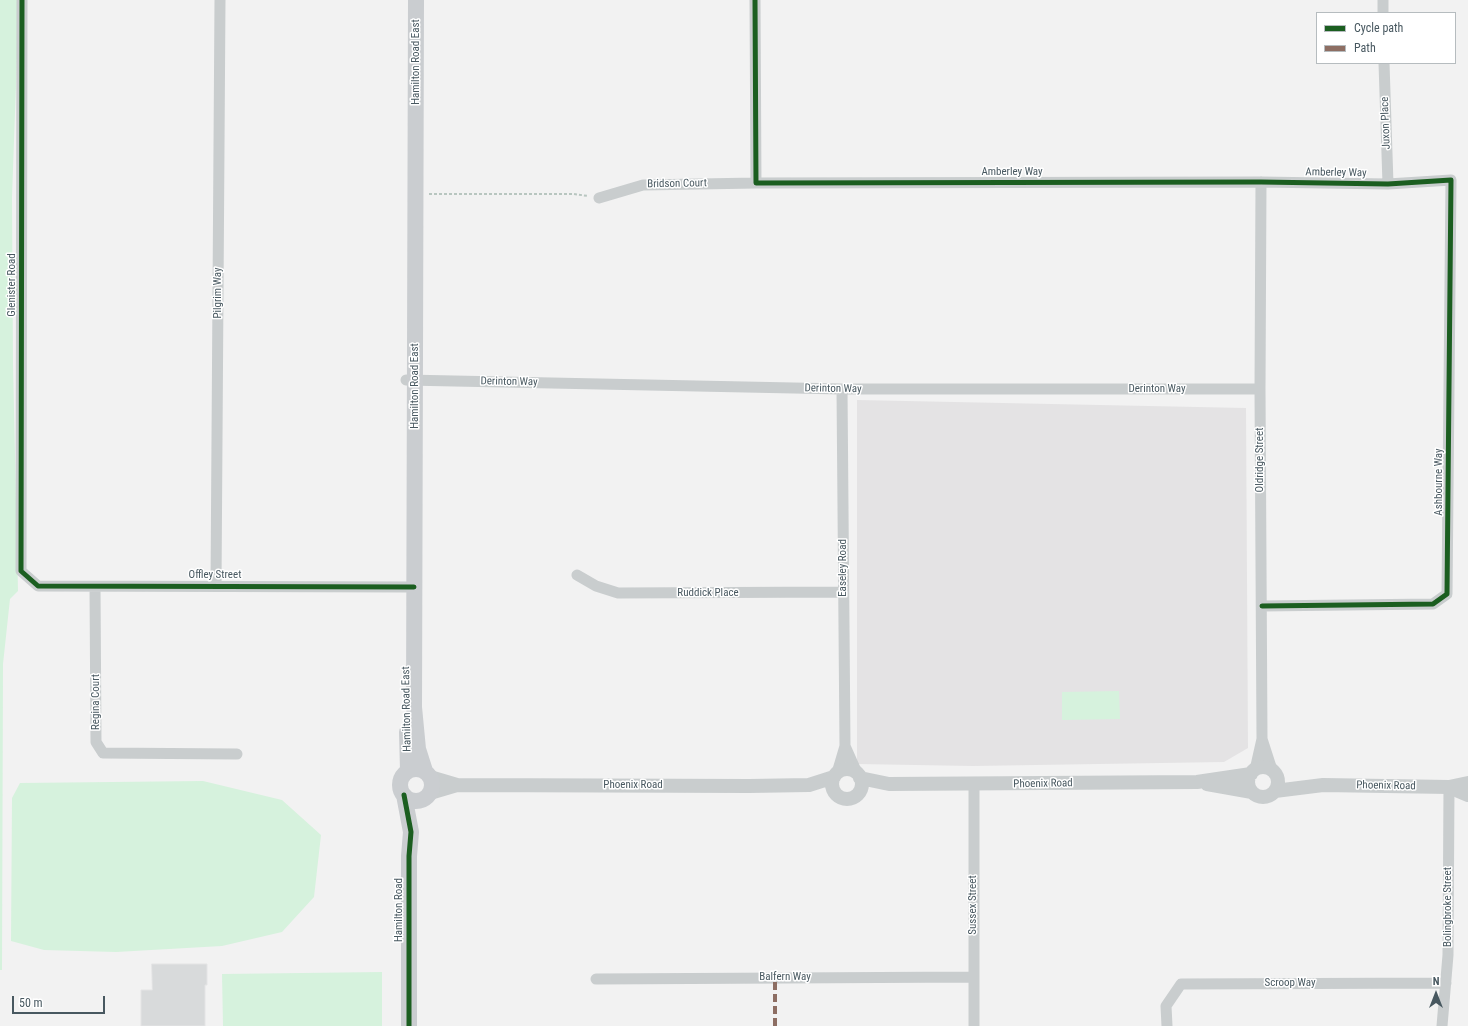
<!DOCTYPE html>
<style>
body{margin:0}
#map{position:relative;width:1468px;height:1026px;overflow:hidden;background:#f2f2f2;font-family:"Roboto Condensed",sans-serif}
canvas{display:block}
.legend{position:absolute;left:1316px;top:12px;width:140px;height:52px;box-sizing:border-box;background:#fff;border:1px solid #b6bcbf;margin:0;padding:5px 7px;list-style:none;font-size:12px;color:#485860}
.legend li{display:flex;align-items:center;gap:8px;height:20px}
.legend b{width:20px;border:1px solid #b6bcbf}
.north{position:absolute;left:1416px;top:974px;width:40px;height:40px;-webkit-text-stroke:3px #fff;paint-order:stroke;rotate:0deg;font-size:11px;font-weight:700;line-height:16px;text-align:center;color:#485860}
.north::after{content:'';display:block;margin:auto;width:14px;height:18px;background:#485860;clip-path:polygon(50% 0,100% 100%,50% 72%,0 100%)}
.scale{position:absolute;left:12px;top:996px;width:93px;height:18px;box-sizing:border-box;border:2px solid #485860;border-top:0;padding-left:5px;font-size:12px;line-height:14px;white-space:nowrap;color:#485860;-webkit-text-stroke:3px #fff;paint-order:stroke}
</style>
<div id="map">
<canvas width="1468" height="1026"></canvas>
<ul class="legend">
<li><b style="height:5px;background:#1b5e20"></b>Cycle path</li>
<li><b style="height:5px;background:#8d6e63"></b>Path</li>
</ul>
<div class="north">N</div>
<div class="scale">50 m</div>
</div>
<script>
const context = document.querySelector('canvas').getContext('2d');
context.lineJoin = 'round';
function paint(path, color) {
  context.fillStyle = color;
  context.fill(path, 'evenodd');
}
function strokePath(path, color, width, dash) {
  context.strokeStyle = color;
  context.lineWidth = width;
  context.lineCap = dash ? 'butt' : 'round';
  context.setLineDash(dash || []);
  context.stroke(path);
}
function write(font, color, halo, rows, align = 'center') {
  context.font = font + ' "Roboto Condensed",sans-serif';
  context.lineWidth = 3;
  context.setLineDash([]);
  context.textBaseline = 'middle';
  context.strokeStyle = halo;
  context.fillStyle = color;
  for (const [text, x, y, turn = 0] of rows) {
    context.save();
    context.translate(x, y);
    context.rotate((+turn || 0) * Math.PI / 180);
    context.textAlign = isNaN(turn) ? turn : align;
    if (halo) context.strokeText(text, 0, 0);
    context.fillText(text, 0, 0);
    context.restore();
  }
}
paint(new Path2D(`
 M857 400 1246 408 1248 748 1224 762 973 766 857 764Z`), '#e4e3e4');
paint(new Path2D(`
 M0 0H19L12 197 13 364 18 591 10 599 3 664 2 970H0Z
 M1119 691 1120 719 1062 720V692Z
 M203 781 282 800 321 835 314 897 282 932 222 946 116 952 44 950 11 941 12 798 20 783Z
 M382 972V1026H223L222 974Z`), '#d6f2dd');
const building = new Path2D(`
 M152 964H207V985H205V1026H141V990H152Z`);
paint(building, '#d8dadb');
strokePath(building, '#e4e4e5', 1);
strokePath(new Path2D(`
 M429 194H574L588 196`), '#b8c6c0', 2, [3, 2]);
strokePath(new Path2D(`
 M22 0 21 571 38 586 414 587
 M755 0 756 183 1261 182 1388 184 1451 180 1447 594 1433 604 1262 606
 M1383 0V13
 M1384 63 1388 184
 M599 198 643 185 756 183
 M406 380 842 389H1260
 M577 575 596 586 618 593 843 592
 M216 585 220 0
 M95 587 96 742 103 753 237 754
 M1262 739 1272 770
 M845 746 857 773
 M1255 770 1262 739 1260 389 1261 182
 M837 773 845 746 842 389
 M596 979 973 977
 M974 1026V785
 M1167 1026 1166 1006 1181 984 1446 983
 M1442 1026 1448 955 1449 787`), '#c9cdce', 11);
strokePath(new Path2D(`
 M1248 782a15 15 0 1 1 30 0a15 15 0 1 1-30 0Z
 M832 784a15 15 0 1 1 30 0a15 15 0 1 1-30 0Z
 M430 777 457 785 749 786 809 785 834 777
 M860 778 889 784 1197 782 1251 774
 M1207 784 1252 792
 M1449 787 1468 795
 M1275 791 1323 785 1449 787 1468 783
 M430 793 457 785`), '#c9cdce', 14);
strokePath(new Path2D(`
 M416 0 414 707 418 749 425 771
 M407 732 408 770
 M400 785a16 16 0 1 1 32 0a16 16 0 1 1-32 0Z
 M404 795 411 832 409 856V1026`), '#cacdd0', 16);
strokePath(new Path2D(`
 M775 1026V977`), '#8d6e63', 4, [8, 4]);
strokePath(new Path2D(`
 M22 0 21 571 38 586 414 587
 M755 0 756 183 1261 182 1388 184 1451 180 1447 594 1433 604 1262 606
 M404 795 411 832 409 856V1026`), '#1b5e20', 5);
write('11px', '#485860', '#fff', [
 ["Hamilton Road East",416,62,-90],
 ["Juxon Place",1386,123,-92],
 ["Amberley Way",1012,172],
 ["Amberley Way",1336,173,1],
 ["Bridson Court",677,184,-1],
 ["Glenister Road",12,285,-90],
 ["Pilgrim Way",218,293,-90],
 ["Derinton Way",509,382,1],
 ["Hamilton Road East",415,386,-90],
 ["Derinton Way",833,389,1],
 ["Derinton Way",1157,389],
 ["Oldridge Street",1260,460,-90],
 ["Ashbourne Way",1439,482,-90],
 ["Easeley Road",843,568,-90],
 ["Offley Street",215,575],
 ["Ruddick Place",708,593],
 ["Regina Court",96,702,-90],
 ["Hamilton Road East",407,709,-91],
 ["Phoenix Road",1043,784,-1],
 ["Phoenix Road",633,785],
 ["Phoenix Road",1386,786,1],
 ["Sussex Street",973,905,-90],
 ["Bolingbroke Street",1448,907,-90],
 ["Hamilton Road",399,910,-90],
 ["Balfern Way",785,977],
 ["Scroop Way",1290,983]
]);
</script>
